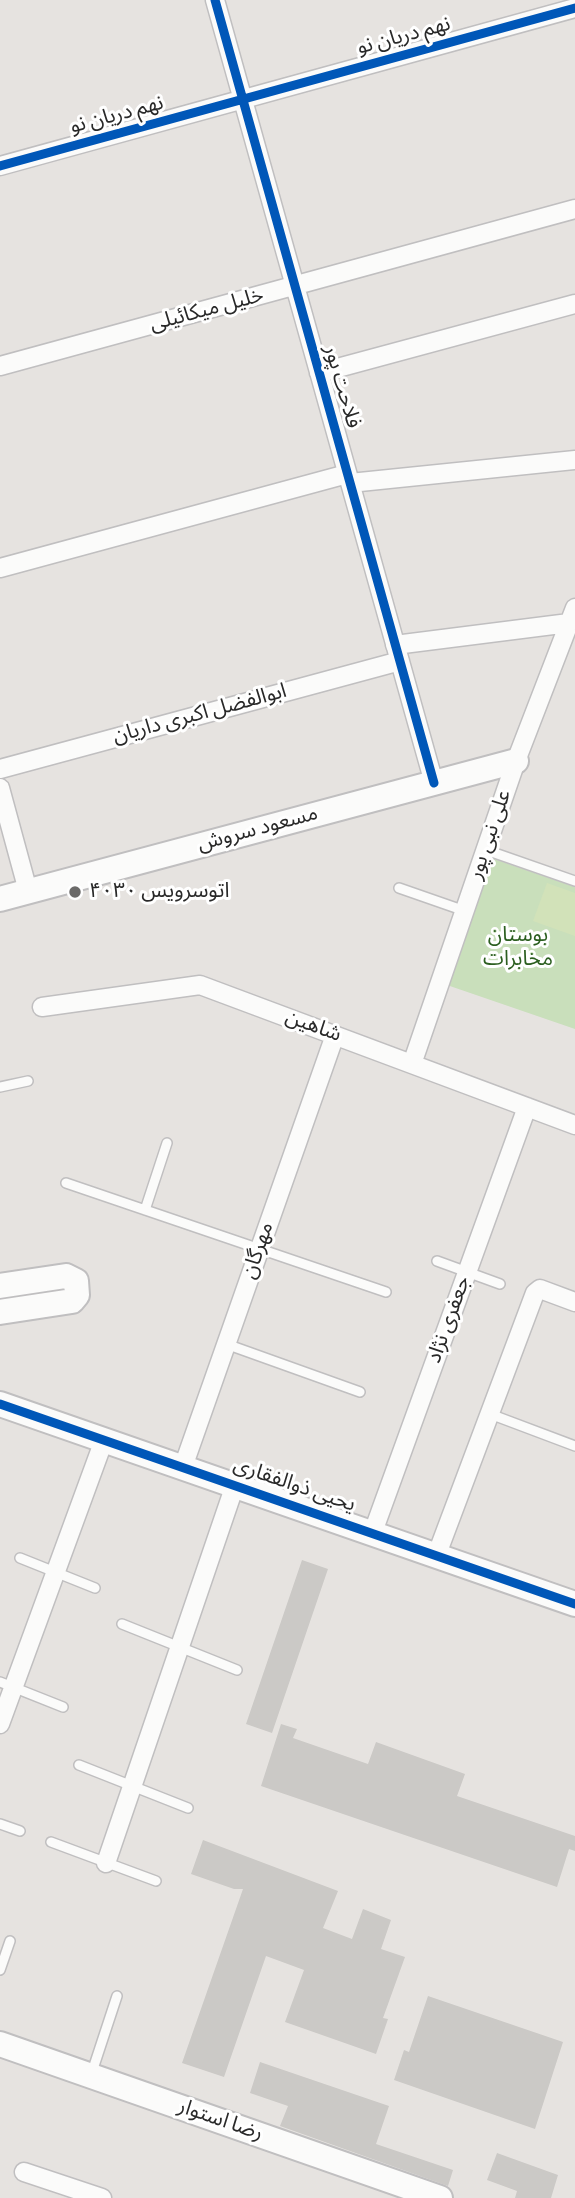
<!DOCTYPE html>
<meta charset="utf-8">
<style>
body{margin:0}
canvas{display:block;background:#e6e3e0}
</style>
<canvas width="575" height="2198"></canvas>
<script>
const context = document.querySelector('canvas').getContext('2d');
context.lineJoin = 'round';
function paint(path, color) {
  context.fillStyle = color;
  context.fill(path, 'evenodd');
}
function strokePath(path, color, width, dash) {
  context.strokeStyle = color;
  context.lineWidth = width;
  context.lineCap = dash ? 'butt' : 'round';
  context.setLineDash(dash || []);
  context.stroke(path);
}
function write(font, color, halo, rows, align = 'center') {
  context.font = font + ' "Source Sans 3","Noto Sans Arabic",sans-serif';
  context.lineWidth = 6;
  context.setLineDash([]);
  context.textBaseline = 'middle';
  context.strokeStyle = halo;
  context.fillStyle = color;
  for (const [text, x, y, turn = 0] of rows) {
    context.save();
    context.translate(x, y);
    context.rotate((+turn || 0) * Math.PI / 180);
    context.textAlign = isNaN(turn) ? turn : align;
    if (halo) context.strokeText(text, 0, 0);
    context.fillText(text, 0, 0);
    context.restore();
  }
}
paint(new Path2D(`
 M491 858 575 887V1029L444 984Z`), '#c9dfbb');
paint(new Path2D(`
 M547 883 575 893V936L533 921Z`), '#d2e2b9');
paint(new Path2D(`
 M302 1560 328 1569 272 1733 246 1724Z
 M281 1724 297 1729 293 1738 368 1764 376 1742 465 1774 457 1796 575 1836V1851L569 1849 557 1887 261 1786Z
 M203 1840 338 1891 323 1928 352 1939 363 1909 391 1920 381 1949 405 1957 383 2018 388 2019 376 2054 285 2022 304 1970 266 1956 224 2077 182 2063 243 1889H234L191 1874Z
 M428 1996 563 2042 535 2129 394 2080 404 2050 409 2052Z
 M260 2062 389 2106 376 2144 453 2170 448 2186 280 2126 288 2106 250 2093Z
 M497 2153 558 2175 551 2198H515L517 2191 487 2180Z`), '#cbc9c6');
const lane = new Path2D(`
 M486 850 575 881
 M399 888 465 911
 M0 1087 28 1081
 M66 1183 386 1292
 M145 1210 167 1143
 M437 1261 500 1284
 M226 1344 360 1392
 M490 1414 575 1446
 M20 1558 95 1588
 M122 1624 237 1670
 M0 1682 63 1707
 M79 1765 188 1808
 M0 1824 20 1831
 M51 1842 156 1881
 M0 1970 10 1941
 M91 2075 117 1996`);
const street = new Path2D(`
 M215 0 434 783
 M0 166 575 8
 M0 366 575 209
 M319 373 575 304
 M350 483 575 460
 M0 568 347 474
 M395 645 569 623
 M0 769 400 661
 M0 788 28 891
 M42 1007 200 985 575 1125
 M412 1064 516 761 575 608
 M183 1467 335 1035
 M373 1532 527 1107
 M437 1554 535 1293 540 1289 575 1302
 M0 1724 104 1440
 M106 1863 235 1485
 M24 2172 102 2198`);
const secondary = new Path2D(`
 M0 899 516 761
 M0 1286 66 1276 76 1281 77 1295 72 1301 0 1312
 M0 1404 575 1604
 M0 2044 440 2198`);
strokePath(lane, '#c0bfc0', 12);
strokePath(street, '#c0bfc0', 21);
strokePath(secondary, '#c0bfc0', 28);
strokePath(lane, '#fbfbfa', 9);
strokePath(street, '#fbfbfa', 18);
strokePath(secondary, '#fbfbfa', 24);
strokePath(new Path2D(`
 M215 0 434 783
 M0 166 575 8
 M0 1404 575 1604`), '#0057b8', 9);
for (const [x, y, r, color] of [
 [75,892,7,"#6b6a69"]
]) {
  const dot = new Path2D();
  dot.arc(x, y, r, 0, 2 * Math.PI);
  context.fillStyle = color;
  context.fill(dot);
  strokePath(dot, '#fff', 2.5);
}
write('21px', '#292929', '#fff', [
 ["نهم دریان نو",404,37,-15],
 ["نهم دریان‌ نو",117,116,-15],
 ["خلیل میکائیلی",207,311,-15],
 ["فلاحت پور",341,387,74],
 ["ابوالفضل اکبری داریان",200,715,-15],
 ["مسعود سروش",258,830,-15],
 ["علی نبی پور",491,835,-71],
 ["شاهین",313,1027,20],
 ["مهرگان",259,1251,-71],
 ["جعفری نژاد",450,1320,-70],
 ["یحیی ذوالفقاری",294,1486,19],
 ["رضا استوار",220,2121,19]
]);
write('21px', '#292929', '#fff', [
 ["اتوسرویس ۴۰۳۰",89,892]
], 'left');
write('21px', '#2c5f20', '#fff', [
 ["بوستان",518,936],
 ["مخابرات",518,960]
]);
</script>
